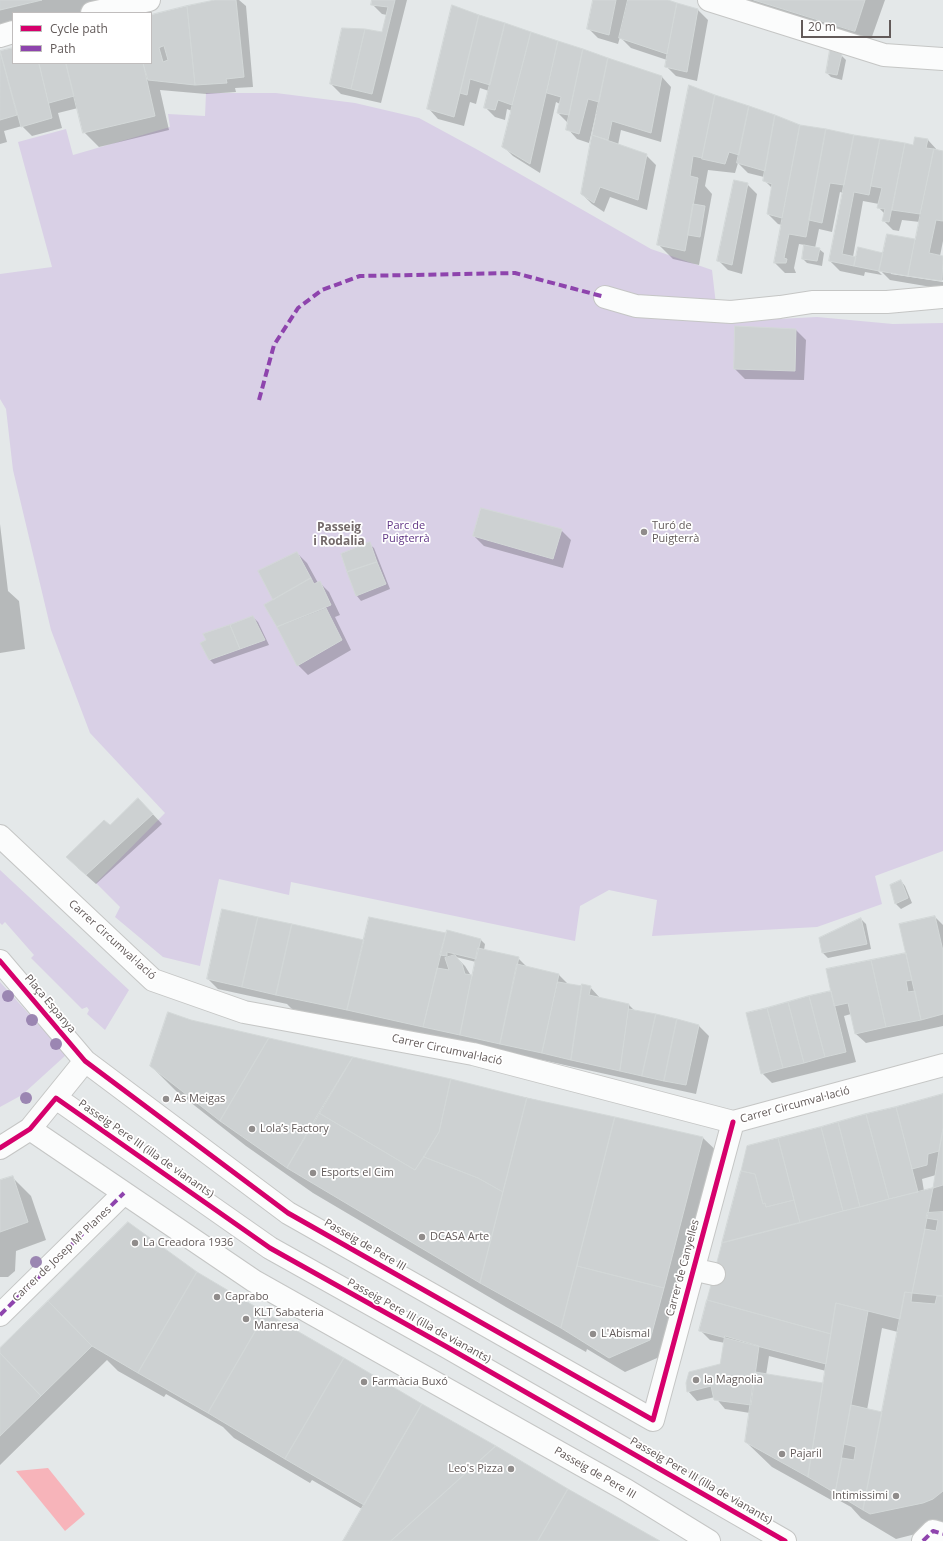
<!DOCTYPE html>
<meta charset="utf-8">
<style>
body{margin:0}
#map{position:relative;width:943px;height:1541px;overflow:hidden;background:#e4e8e9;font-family:"Open Sans",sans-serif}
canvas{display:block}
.legend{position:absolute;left:12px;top:12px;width:140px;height:52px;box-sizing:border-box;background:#fff;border:1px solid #c0bdbd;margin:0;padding:5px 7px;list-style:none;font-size:12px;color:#625a59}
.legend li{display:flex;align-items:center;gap:8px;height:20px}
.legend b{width:20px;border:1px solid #c0bdbd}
.scale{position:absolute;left:801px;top:20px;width:90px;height:18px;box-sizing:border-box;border:2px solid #625a59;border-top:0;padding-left:5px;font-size:12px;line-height:14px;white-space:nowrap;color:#625a59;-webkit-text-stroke:3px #fff;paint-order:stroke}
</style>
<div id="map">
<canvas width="943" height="1541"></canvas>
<ul class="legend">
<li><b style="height:5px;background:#d6006c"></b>Cycle path</li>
<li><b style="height:5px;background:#8e44ad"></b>Path</li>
</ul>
<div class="scale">20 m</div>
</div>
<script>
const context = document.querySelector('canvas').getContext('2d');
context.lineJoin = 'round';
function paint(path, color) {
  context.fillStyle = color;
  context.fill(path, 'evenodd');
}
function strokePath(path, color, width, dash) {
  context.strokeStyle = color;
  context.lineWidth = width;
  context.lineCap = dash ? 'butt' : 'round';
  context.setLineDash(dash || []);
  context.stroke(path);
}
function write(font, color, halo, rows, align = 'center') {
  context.font = font + ' "Open Sans",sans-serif';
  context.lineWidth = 3.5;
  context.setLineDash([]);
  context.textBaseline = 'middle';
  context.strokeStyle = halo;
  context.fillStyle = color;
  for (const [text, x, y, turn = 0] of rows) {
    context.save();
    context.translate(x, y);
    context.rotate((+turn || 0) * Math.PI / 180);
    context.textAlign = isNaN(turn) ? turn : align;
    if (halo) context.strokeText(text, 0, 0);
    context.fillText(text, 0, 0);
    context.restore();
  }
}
paint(new Path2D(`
 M206 93H276L355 103 419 118 478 150 651 249 712 270 718 322 817 317 893 324 943 323V851L875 876 882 904 817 927 652 936 657 900 609 890 580 906 575 941 291 882 289 895 219 879 200 966 163 957 115 917 120 907 96 883 165 813 90 733 51 630 13 470 6 409 0 399V274L52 267 18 142 66 129 73 155 170 127 168 114 205 116Z
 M0 870 129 990 105 1030 87 1014 89 1010 87 1007 82 1009 31 958 34 955 5 922 2 925 0 923Z
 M0 982 66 1055 22 1095 0 1107Z`), '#d9d0e6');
paint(new Path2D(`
 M48 1468 85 1514 65 1531 16 1471Z`), '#f7b4ba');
paint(new Path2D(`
 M0 0H122L84 13H13V30L0 33Z
 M220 0H239L246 6 253 87 235 88 236 92 206 94 160 90 169 130 99 147 84 132 78 108 58 113 62 128 32 136 22 126 4 131 7 142 0 144V52L13 49V63H151V16Z
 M373 0H407L381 103 341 94 331 84 383 33 387 15 382 14 372 4Z
 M594 0H665L698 10 708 20 697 81 676 76 666 66 667 60 631 48 620 37 618 44 598 38 588 28Z
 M734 0H885L869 45Z
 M453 6 662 77 671 87 661 142 621 130 618 145 646 155 656 165 647 210 610 197 604 212 592 204 582 194 598 114H596L589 143 577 139 568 129 569 124 558 113 560 104 556 102 540 173 513 156 503 146 512 111 507 109 505 120 495 117 485 107 489 91 480 88 476 104 470 102 464 126 438 119 429 109Z
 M841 55 846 60 842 80 831 77 827 73Z
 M690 87 800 126 914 146 916 138 928 140 938 151 943 152V241L940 256 943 257V280L891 272V274L943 282V289L890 280 880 270H877L882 275 865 272 864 276 840 271 830 261 843 193 840 192 832 232 819 229 815 248 819 249 824 253 822 266 807 263 803 259 805 245 799 244 794 268 796 273H785L775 263 782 225 778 224 768 214 772 188 764 180V177L748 173 738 163 735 173 708 170 705 186 712 194 699 265 673 259 658 244ZM863 201 879 204 878 207 885 214 883 220 893 230 899 231 902 220 920 222 916 240 888 235 884 254 853 257Z
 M747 184 757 194 742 274 728 270 718 260Z
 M796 330 806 340 804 380 745 379 735 369Z
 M0 524 8 591 19 601 25 649 0 653Z
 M561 530 571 540 563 568 484 546 474 536Z
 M369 544 374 548 390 589 361 601 357 596 342 554Z
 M297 553 307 563 318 583 319 582 329 592 340 615 335 617 351 650 308 675 298 665 266 605 275 600Z
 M253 617 258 622 269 645 214 664 209 659Z
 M148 809 162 824 96 884 77 867 110 826Z
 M901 881 905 886 912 903 901 909 896 904 892 885Z
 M935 917 943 925V1026L866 1043 856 1034 851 1014 844 1016 856 1062 772 1083 762 1073 832 991 907 954Z
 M370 918 446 934 480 939 485 944 484 950 518 958 528 968 559 975 568 984 590 987 600 998 629 1005 635 1011 699 1026 709 1036 696 1094 438 1037 437 1041 292 1009 287 1004 218 989 208 979 365 941ZM456 957 476 962 473 979 465 966Z
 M861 919 866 924 871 949 828 958 823 953 820 939Z
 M191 1021 703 1138 722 1156 664 1355 625 1372 587 1349 586 1352 506 1307 313 1193 246 1146 176 1091 151 1066Z
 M943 1095V1527L896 1539 861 1518 851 1507 833 1497V1501L772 1467 746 1442 750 1413 725 1409 715 1397 697 1401 688 1391 721 1365 725 1343 710 1340 700 1330 748 1147ZM936 1175 934 1188 924 1191 922 1179ZM882 1328 898 1332 883 1413 867 1410ZM769 1356 826 1371 824 1384 766 1375Z
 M12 1177 31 1196 46 1240 16 1251 15 1271 8 1277H0V1181Z
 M196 1273 657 1541H344L362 1509 312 1480 310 1483 234 1438 223 1427 166 1394 164 1397 118 1371 107 1360 0 1465V1349Z`), '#0003');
const building = new Path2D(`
 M0 0H42L0 10Z
 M215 0H236L244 77 226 79 227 83 195 85 187 6Z
 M372 0H395L372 94 351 89 365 29 382 32 388 7 371 5Z
 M593 0H616L609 35 587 29Z
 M628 0H668L677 3 667 54 619 38Z
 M754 0H865L855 31Z
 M677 3 698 9 687 72 665 67Z
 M452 5 479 15 454 117 427 109Z
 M187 6 195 85 148 80 143 63H151V15ZM164 46 168 60 163 62 159 48Z
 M479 15 505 23 490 85 470 79 467 95 460 93Z
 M505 23 531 32 512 105 498 100 495 110 484 108Z
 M342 28 365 29 351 89 330 84Z
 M531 32 558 41 530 164 502 147Z
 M558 41 583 49 569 115 557 113 561 97 547 93Z
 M13 48V63H39L52 118 21 127 0 51Z
 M583 49 608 58 599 102 588 99 579 134 566 130Z
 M830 50 842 54 837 75 826 73Z
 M0 51 17 115 0 120Z
 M608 58 662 76 651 133 612 121 608 140 592 135Z
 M39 63H66L74 96 49 103Z
 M66 63H143L155 116 83 133Z
 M689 85 715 95 702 158 693 156 690 176 698 178 685 251 657 245Z
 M715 95 749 106 739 155 729 152 725 164 702 159Z
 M749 106 775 115 765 171 737 163Z
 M775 115 800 125 782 218 767 214 772 184 763 181Z
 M800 125 826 129 806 237 789 234 784 258 787 259 786 263H774Z
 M826 129 854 135 844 185 830 183 822 223 809 220Z
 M592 135 647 154 638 200 600 187 594 203 581 194Z
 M854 135 880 139 869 195 854 192 842 254 856 257 854 266 829 261Z
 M915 137 928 139 926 148 934 149 920 214 892 210 905 143 913 145Z
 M880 139 905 143 889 222 882 221 885 209 877 208 882 188 871 186Z
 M934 149 943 151V221L936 220 929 253 943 256 942 281 908 276Z
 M734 180 748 183 732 265 717 261Z
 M693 204 705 206 700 237 688 235Z
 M887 234 915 239 908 276 879 271Z
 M804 245 820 248 817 261 802 259Z
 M858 247 883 253 879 271 854 266Z
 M735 326 796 329 795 371 734 369Z
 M481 508 562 529 553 559 473 536Z
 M370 542 377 562 347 572 341 554Z
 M297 552 311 578 273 600 258 571Z
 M377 562 386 584 356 596 347 572Z
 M311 578 314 584 320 581 331 605 277 627 264 605Z
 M326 608 342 640 297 666 277 627Z
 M253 616 265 640 240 649 230 625Z
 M230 625 240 649 209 660 200 643 206 640 203 634Z
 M138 798 153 814 86 875 66 857 104 820 110 825Z
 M901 880 908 898 895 904 890 885Z
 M222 909 258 917 242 987 207 979Z
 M935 916 943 951V1014L921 1020 899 924Z
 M258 917 292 924 276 995 242 987Z
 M369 917 446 933 423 1027 347 1010Z
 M861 918 867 944 822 953 819 938Z
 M292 924 364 940 347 1010 276 995Z
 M447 930 481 939 476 959 447 952V956L440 955Z
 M478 948 519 957 500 1044 460 1035Z
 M906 953 912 980 906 981 908 992 915 991 921 1020 886 1027 871 960Z
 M455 955 462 964 465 974 472 975 460 1035 423 1027 437 968 449 970 445 958Z
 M871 960 886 1027 855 1034 848 1003 834 1006 826 969Z
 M517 964 559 974 542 1053 500 1044Z
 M558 982 582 986 571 1060 542 1053Z
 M582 984 591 986 589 995 629 1004 620 1071 571 1060Z
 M831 991 846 1052 825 1057 809 996Z
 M809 996 825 1057 804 1063 788 1002Z
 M788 1002 804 1063 783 1068 767 1008Z
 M767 1008 783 1068 761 1074 746 1013Z
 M629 1009 656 1014 642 1076 620 1071Z
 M168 1012 191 1020 269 1038 220 1121 150 1066Z
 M656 1014 677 1019 664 1081 642 1076Z
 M677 1019 699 1025 686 1085 664 1081Z
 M269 1038 353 1057 287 1168 220 1121Z
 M353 1057 451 1079 439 1132 415 1170 319 1113Z
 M451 1079 527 1098 503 1192 478 1178 424 1157 439 1132Z
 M943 1094V1129L939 1151 928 1154 927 1165 912 1169 896 1107Z
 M527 1098 615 1117 561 1328 480 1283Z
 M896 1107 918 1192 889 1199 866 1114Z
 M319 1113 415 1170 424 1157 478 1178 503 1192 480 1283 287 1168Z
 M866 1114 889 1199 860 1207 838 1122Z
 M615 1117 703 1137 664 1288 577 1266Z
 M838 1122 860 1207 843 1211 821 1127Z
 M821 1127 843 1211 800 1223 778 1138Z
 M943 1129V1185L933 1188 939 1151Z
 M778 1138 794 1200 766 1207 765 1203 763 1204 755 1174 741 1171 747 1146Z
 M741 1171 755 1174 763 1204 765 1203 766 1207 794 1200 800 1223 722 1243Z
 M13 1176 28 1222 0 1232V1180Z
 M933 1188 912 1293 905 1292 900 1319 836 1303 831 1334 707 1300 722 1243Z
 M943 1212V1296L912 1293 925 1229 936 1231 938 1220 926 1218 927 1213Z
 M128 1222 197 1272 138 1373 92 1346 48 1301Z
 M577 1266 664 1288 650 1340 609 1358 561 1328Z
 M197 1272 266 1313 208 1413 138 1373Z
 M905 1292 912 1293 911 1302 935 1304 937 1296H943V1491L933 1499 923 1503 870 1514 863 1510Z
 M707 1300 831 1334 826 1364 699 1331Z
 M48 1301 92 1346 41 1396 0 1353V1348Z
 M836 1303 868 1311 835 1493 808 1477Z
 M266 1313 344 1358 285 1459 208 1413Z
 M725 1336 759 1346 751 1405 714 1400 711 1386 687 1392 686 1383 689 1372 720 1364Z
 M0 1353 41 1396 0 1436Z
 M344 1358 422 1404 364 1505 285 1459Z
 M755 1372 823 1383 808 1477 745 1442Z
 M422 1404 496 1446 391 1541H343Z
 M851 1405 882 1412 863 1510 835 1493 842 1458 854 1460 856 1447 844 1444Z
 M496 1446 568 1489 538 1541H391Z
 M568 1489 660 1541H538Z`);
paint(building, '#cdd1d2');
strokePath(building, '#d3d8d8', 1);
const minor = new Path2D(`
 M709 0 884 55 943 59
 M92 13 149 0
 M0 36 13 32
 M605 297 636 306 731 312 780 307 812 302H887L943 297
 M0 836 153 980 244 1012 473 1054 733 1122 943 1065
 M0 961 85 1061 288 1213 653 1420 733 1122
 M56 1098 270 1248 447 1347 785 1541
 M30 1129 254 1281 626 1490 709 1541
 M0 1148 30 1129 85 1061
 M692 1269 714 1274
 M0 1315 124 1193
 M923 1541 933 1531 943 1534`);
strokePath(minor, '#c5c6c5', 24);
strokePath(minor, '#fbfcfc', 22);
strokePath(new Path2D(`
 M259 400 274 345 298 308 322 290 360 276 515 273 605 297
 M0 1315 124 1193
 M923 1541 933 1531 943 1534`), '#8e44ad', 4, [8, 4]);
strokePath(new Path2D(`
 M0 961 85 1061 288 1213 653 1420 733 1122
 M0 1148 30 1129 56 1098 270 1248 447 1347 785 1541`), '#d6006c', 5);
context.fillStyle = '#9b86b2';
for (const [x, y] of [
 [8,996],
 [32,1020],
 [56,1044],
 [26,1098],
 [36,1262]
]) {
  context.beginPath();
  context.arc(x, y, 6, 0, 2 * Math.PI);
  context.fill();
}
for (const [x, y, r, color] of [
 [644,532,4,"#908c8b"],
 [166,1099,4,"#908c8b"],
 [252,1129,4,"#908c8b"],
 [313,1173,4,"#908c8b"],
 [422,1237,4,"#908c8b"],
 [135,1243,4,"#908c8b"],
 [217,1297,4,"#908c8b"],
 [246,1319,4,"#908c8b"],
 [593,1334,4,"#908c8b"],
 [696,1380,4,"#908c8b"],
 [364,1382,4,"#908c8b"],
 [782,1454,4,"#908c8b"],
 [511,1469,4,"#908c8b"],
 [896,1496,4,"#908c8b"]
]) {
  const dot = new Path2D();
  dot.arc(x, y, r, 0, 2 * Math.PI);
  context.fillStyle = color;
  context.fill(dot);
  strokePath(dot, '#fff', 1.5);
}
write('11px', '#603585', '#fff', [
 ["Parc de",406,526],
 ["Puigterrà",406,539]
]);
write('11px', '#625a59', '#fff', [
 ["Turó de",652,526],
 ["Puigterrà",652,539],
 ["As Meigas",174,1099],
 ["Lola’s Factory",260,1129],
 ["Esports el Cim",321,1173],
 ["DCASA Arte",430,1237],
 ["La Creadora 1936",143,1243],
 ["Caprabo",225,1297],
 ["KLT Sabateria",254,1313],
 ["Manresa",254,1326],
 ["L'Abismal",601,1334],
 ["la Magnolia",704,1380],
 ["Farmàcia Buxó",372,1382],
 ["Pajaril",790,1454],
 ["Leo's Pizza",503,1469,"right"],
 ["Intimissimi",888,1496,"right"]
], 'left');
write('11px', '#625a59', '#fff', [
 ["Carrer Circumval·lació",112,940,42],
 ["Plaça Espanya",50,1004,50],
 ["Carrer Circumval·lació",447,1050,12],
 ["Carrer Circumval·lació",795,1105,-15],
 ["Passeig Pere III (illa de vianants)",146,1149,35],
 ["Passeig de Pere III",365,1245,30],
 ["Carrer de Josep Mª Planes",62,1254,-44],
 ["Carrer de Canyelles",683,1268,-75],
 ["Passeig Pere III (illa de vianants)",419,1321,29],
 ["Passeig de Pere III",595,1473,30],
 ["Passeig Pere III (illa de vianants)",701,1481,30]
]);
write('bold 12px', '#746a6a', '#fff', [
 ["Passeig",339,528],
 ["i Rodalia",339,542]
]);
</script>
